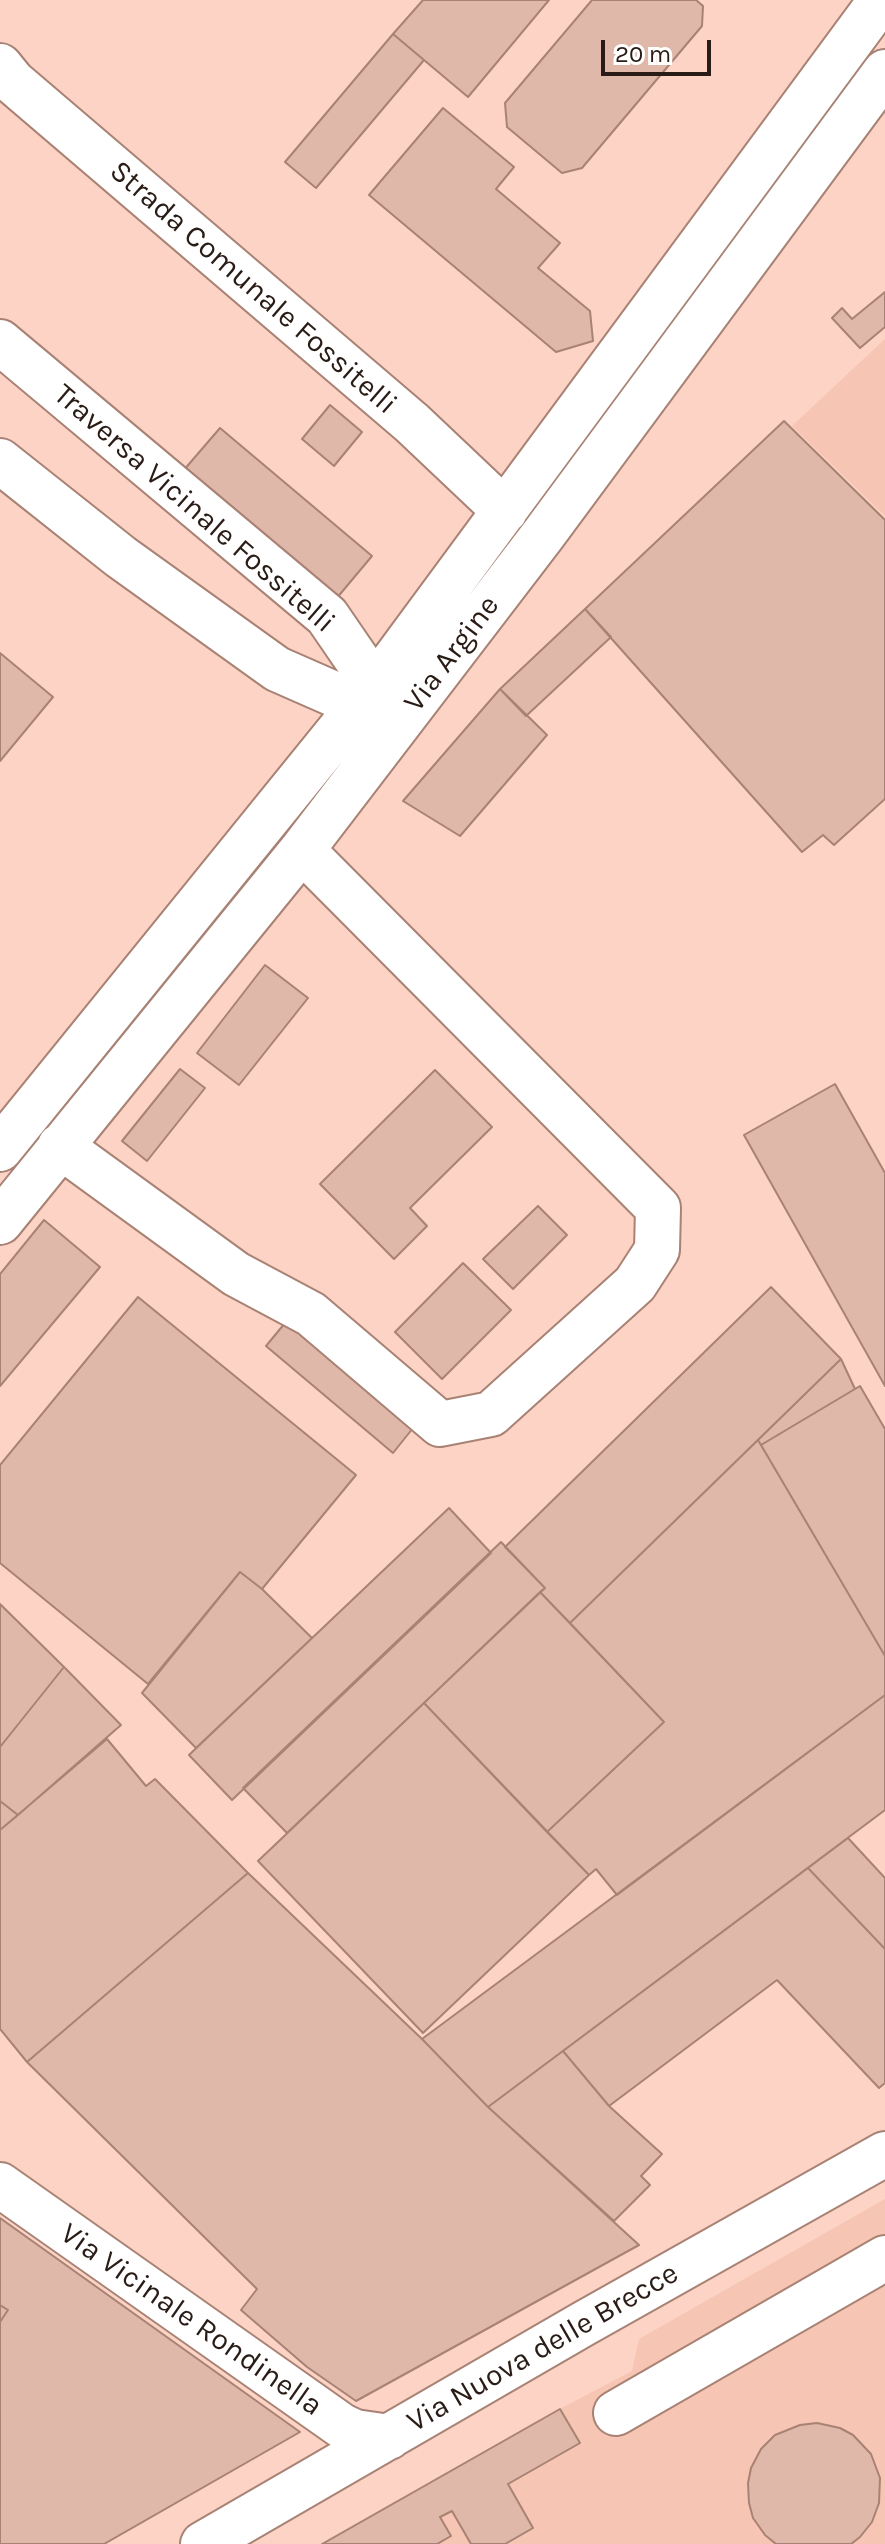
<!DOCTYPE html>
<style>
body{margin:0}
#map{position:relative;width:885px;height:2544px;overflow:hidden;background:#fcd3c4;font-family:Karla,sans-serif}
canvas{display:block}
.scale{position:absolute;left:601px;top:40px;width:110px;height:36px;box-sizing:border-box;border:4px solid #291b15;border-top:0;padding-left:10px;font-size:24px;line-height:28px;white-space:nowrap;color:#291b15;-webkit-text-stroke:6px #fff;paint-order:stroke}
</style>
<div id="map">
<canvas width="885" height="2544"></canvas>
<div class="scale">20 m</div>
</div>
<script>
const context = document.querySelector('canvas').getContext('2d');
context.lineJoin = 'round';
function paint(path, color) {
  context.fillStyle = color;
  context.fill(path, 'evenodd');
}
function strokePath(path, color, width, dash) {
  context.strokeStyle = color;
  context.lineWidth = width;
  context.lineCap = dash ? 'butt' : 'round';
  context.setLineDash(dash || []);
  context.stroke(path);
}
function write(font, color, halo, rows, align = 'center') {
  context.font = font + ' Karla,sans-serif';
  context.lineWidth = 7;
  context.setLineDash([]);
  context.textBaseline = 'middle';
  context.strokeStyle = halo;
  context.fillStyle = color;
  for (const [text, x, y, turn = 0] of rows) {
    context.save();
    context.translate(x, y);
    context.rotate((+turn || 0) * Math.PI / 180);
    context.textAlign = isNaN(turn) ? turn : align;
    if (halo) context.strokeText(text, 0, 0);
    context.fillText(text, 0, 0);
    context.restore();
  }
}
paint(new Path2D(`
 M885 339V516L792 426Z
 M885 2199V2544H322L560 2409 632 2371 639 2339Z`), '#f6c5b3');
const building = new Path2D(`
 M423 0H549L468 97 393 34Z
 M592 0H696L703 6 702 26 582 168 562 173 507 127 505 103Z
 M393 34 424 60 316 188 285 162Z
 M443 108 514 167 496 189 560 243 538 268 590 311 593 341 556 352 369 195Z
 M885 292V327L860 348 832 318 842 308 852 319Z
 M330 405 362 432 334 466 302 439Z
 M784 421 885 520V799L834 845 823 835 802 852 585 609Z
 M220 428 372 556 336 599 183 471Z
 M585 609 611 637 526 716 500 689Z
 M0 653 53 697 0 761Z
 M500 689 547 735 460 836 403 801Z
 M265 965 308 998 239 1085 197 1053Z
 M180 1069 205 1088 147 1161 122 1141Z
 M435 1070 492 1127 410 1208 427 1226 394 1259 320 1184Z
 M835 1084 885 1173V1386L744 1135Z
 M538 1206 567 1235 513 1289 483 1259Z
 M44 1220 100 1267 0 1386V1274Z
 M463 1263 511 1310 442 1379 395 1332Z
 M771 1287 841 1359 570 1623 540 1592 545 1588 505 1547Z
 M138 1297 356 1475 262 1589 240 1572 148 1684 0 1563V1465Z
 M290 1317 417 1423 393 1453 266 1346Z
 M841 1359 855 1389 761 1445 758 1440Z
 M860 1386 885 1429V1656L761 1445Z
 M758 1440 885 1656V1695L617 1895 596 1869 589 1875 547 1832 664 1722 570 1623Z
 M449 1508 491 1553 232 1800 189 1755Z
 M501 1542 545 1588 287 1833 243 1788Z
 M240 1572 262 1589 312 1638 196 1748 142 1693Z
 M540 1592 664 1722 547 1832 424 1703Z
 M0 1604 64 1667 0 1747Z
 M64 1667 121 1725 18 1815 0 1801V1747Z
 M885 1695V1810L488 2107 422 2039Z
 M424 1703 589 1875 423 2033 258 1861Z
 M107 1739 146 1786 155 1779 248 1873 27 2062 0 2029V1830Z
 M0 1801 18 1815 0 1830Z
 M848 1838 885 1878V1949L808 1868Z
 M808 1868 885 1949V2083L879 2088 777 1980 609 2106 563 2051Z
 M248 1873 422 2039 488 2107 639 2245 356 2401 307 2367 241 2310 257 2289 27 2062Z
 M563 2051 609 2106 662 2154 641 2176 650 2185 614 2221 488 2107Z
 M0 2218 300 2432 104 2544H0V2322L8 2310 0 2305Z
 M0 2305 8 2310 0 2322Z
 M560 2409 580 2443 508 2484 533 2528 505 2544H471L452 2511 440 2517 451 2536 437 2544H322Z
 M817 2423 840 2428 853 2435 871 2454 880 2478 879 2503 872 2522 860 2537 851 2544H776L765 2535 753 2518 749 2503 748 2483 751 2468 761 2449 775 2435 800 2425Z`);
paint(building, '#e0b8a9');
strokePath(building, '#a88274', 2);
const minor = new Path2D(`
 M0 66 13 82 412 423 505 511
 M0 342 327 616 375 686
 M0 461 121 557 277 669 359 705
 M60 1146 236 1274 311 1314 440 1424 491 1414 635 1284 657 1250 658 1208 302 850
 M0 1149 375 686 881 0
 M0 1222 302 850 543 535 885 72
 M0 2185 342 2426 355 2432 389 2437
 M616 2413 885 2258
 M203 2544 583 2324 885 2154`);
strokePath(minor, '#a88274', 48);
strokePath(minor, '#fff', 44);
write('30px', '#291b15', '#fff', [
 ["Strada Comunale Fossitelli",253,288,41],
 ["Traversa Vicinale Fossitelli",194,509,41],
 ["Via Argine",452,654,-53],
 ["Via Vicinale Rondinella",191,2320,35],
 ["Via Nuova delle Brecce",543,2348,-30]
]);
</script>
